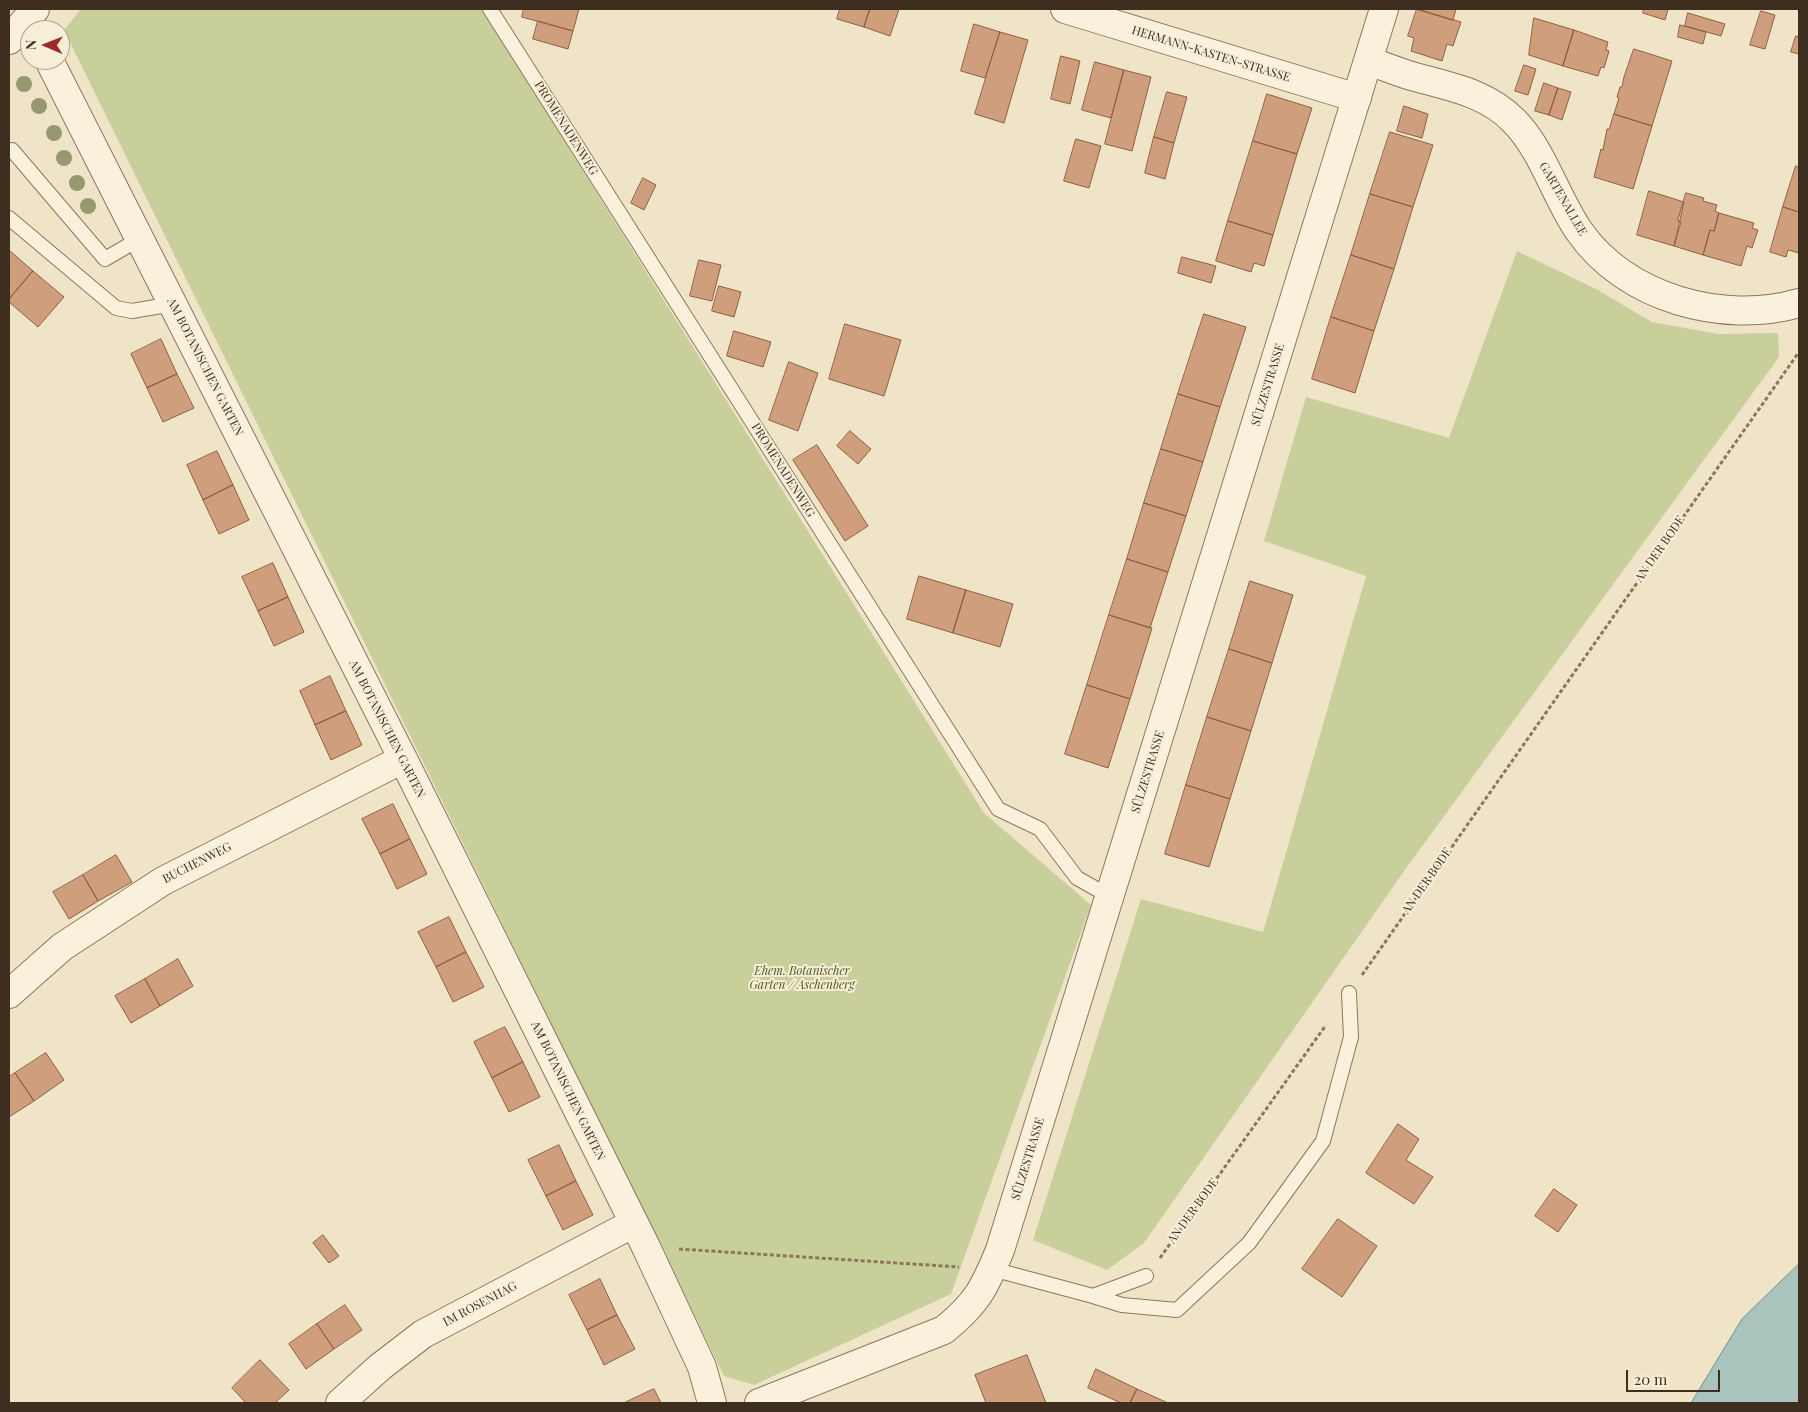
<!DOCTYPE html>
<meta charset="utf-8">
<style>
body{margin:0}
#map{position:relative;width:1808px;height:1412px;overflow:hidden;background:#f0e4c8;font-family:"Playfair Display",serif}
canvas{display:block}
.frame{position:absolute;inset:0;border:10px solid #3d2e20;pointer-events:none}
.north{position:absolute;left:20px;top:20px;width:50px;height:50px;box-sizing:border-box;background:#f7eed8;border:1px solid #ada18e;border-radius:50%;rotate:271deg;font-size:14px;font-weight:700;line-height:20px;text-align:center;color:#3d2e20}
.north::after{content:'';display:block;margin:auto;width:18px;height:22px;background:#9e2a2b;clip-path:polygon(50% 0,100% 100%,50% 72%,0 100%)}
.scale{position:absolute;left:1626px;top:1370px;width:94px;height:22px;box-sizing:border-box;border:2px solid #3d2e20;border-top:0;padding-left:6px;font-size:15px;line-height:18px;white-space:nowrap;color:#3d2e20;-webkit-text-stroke:4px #f7eed8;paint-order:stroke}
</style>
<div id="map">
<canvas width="1808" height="1412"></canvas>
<div class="frame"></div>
<div class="north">N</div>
<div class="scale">20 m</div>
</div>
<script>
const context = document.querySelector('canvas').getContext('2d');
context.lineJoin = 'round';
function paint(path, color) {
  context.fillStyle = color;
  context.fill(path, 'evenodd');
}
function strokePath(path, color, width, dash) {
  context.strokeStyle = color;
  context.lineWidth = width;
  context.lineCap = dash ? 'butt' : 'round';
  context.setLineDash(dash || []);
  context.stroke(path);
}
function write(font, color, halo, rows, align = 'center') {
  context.font = font + ' "Playfair Display",serif';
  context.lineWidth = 4;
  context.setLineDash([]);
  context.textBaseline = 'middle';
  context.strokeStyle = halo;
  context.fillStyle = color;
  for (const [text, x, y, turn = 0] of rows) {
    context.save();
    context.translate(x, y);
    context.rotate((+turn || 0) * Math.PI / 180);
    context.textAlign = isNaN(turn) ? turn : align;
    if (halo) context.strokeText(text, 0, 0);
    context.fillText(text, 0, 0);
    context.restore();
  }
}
paint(new Path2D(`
 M81 9H482L984 813 1091 905 951 1294 754 1385 724 1376 64 30Z
 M1517 251 1596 289 1652 322 1718 334 1778 333 1779 357 1407 867 1144 1243 1107 1270 1033 1240 1141 899 1263 932 1366 576 1264 541 1306 397 1449 438Z`), '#c9cf9b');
const water = new Path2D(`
 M1799 1264V1403H1691L1742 1319Z`);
paint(water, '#a9c4bc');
strokePath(water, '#6f938a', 1);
const building = new Path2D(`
 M524 9H579L573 31 522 17Z
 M840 9H870L864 27 837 19Z
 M870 9H899L890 36 864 27Z
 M1416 9H1456L1453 20Z
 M1417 9 1461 22 1453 46 1447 44 1442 61 1411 51 1414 38 1408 36Z
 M1644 9H1668L1665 20 1643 13Z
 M1761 11 1775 15 1765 49 1750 45Z
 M1688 13 1725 24 1721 36 1685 26Z
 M1534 18 1574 30 1563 66 1529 55Z
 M538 21 573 31 568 49 533 39Z
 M974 24 1000 32 985 78 961 71Z
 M1680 25 1706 32 1703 44 1678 37Z
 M1574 30 1608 42 1606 50 1609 51 1604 68 1601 67 1598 76 1563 66Z
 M1000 32 1028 40 1004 123 975 114Z
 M1796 36 1799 37V54L1791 52Z
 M1634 49 1672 61 1652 126 1614 114 1619 98 1617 97 1620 87H1622L1624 77Z
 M1061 56 1080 61 1070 104 1051 99Z
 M1095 62 1124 70 1111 118 1082 110Z
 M1524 65 1536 69 1528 95 1515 91Z
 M1124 70 1151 77 1132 151 1105 144Z
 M1544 83 1558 88 1549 115 1535 111Z
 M1558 88 1571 92 1562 120 1549 115Z
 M1167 92 1187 97 1174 143 1154 137Z
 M1267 94 1312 108 1297 154 1253 141Z
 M1404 106 1428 114 1422 138 1397 131Z
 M1614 114 1652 126 1633 189 1594 177 1601 149 1603 150 1607 129H1609Z
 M1390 132 1433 145 1413 207 1370 194Z
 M1154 137 1174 143 1165 179 1145 173Z
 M1076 139 1101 146 1089 188 1064 181Z
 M1253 141 1297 154 1273 235 1228 221Z
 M1796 166 1799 168V212L1783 207Z
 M643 178 656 185 644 210 631 203Z
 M1649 191 1684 202 1674 246 1637 235Z
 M1686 193 1704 198 1703 201 1717 205 1715 211 1719 213 1714 231 1710 230 1703 255 1674 246 1681 222 1678 221Z
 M1370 194 1413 207 1394 269 1351 255Z
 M1783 207 1799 212V253L1788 250 1786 257 1770 252Z
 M1719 213 1754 223 1752 228 1758 230 1752 248 1747 246 1741 266 1703 255 1710 230 1714 231Z
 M1228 221 1273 235 1264 266 1254 263 1251 272 1216 261Z
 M9 250 33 271 9 299Z
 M1351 255 1394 269 1374 331 1331 317Z
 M1182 257 1216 266 1211 283 1178 273Z
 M699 260 721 265 712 301 690 296Z
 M33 271 64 297 38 327 9 302V299Z
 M719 286 741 292 734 317 712 311Z
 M1204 314 1246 327 1220 407 1178 394Z
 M1331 317 1374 331 1355 393 1312 379Z
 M845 324 901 340 884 396 829 379Z
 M734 331 771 342 763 367 727 356Z
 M161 339 177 374 147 388 131 354Z
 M789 362 818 373 798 431 769 420Z
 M177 374 194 408 163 422 147 388Z
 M1178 394 1220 407 1203 462 1161 449Z
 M850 431 871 449 858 464 837 446Z
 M817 445 868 526 845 541 793 460Z
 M1161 449 1203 462 1186 516 1144 503Z
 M217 451 233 485 203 500 187 465Z
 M233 485 249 520 219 534 203 500Z
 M1144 503 1186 516 1168 572 1127 559Z
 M1127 559 1168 572 1150 628 1109 615Z
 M273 563 288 597 258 611 242 577Z
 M919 576 966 590 953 633 907 619Z
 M1250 581 1293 595 1272 663 1229 649Z
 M966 590 1013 604 1000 647 953 633Z
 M288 597 304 632 274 646 258 611Z
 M1109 615 1152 628 1130 699 1087 685Z
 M1229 649 1272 663 1251 731 1207 717Z
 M330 676 346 711 315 725 300 691Z
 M1087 685 1130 699 1108 768 1065 754Z
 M346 711 362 745 331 760 315 725Z
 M1207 717 1251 731 1230 799 1186 785Z
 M1186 785 1230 799 1209 867 1165 854Z
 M393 804 410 839 380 854 362 819Z
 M410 839 427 874 397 889 380 854Z
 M116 855 132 882 98 901 83 875Z
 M83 875 98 901 69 919 53 892Z
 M449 917 466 952 436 967 418 932Z
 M466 952 484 987 453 1002 436 967Z
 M178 959 193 986 160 1006 145 979Z
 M145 979 160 1006 131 1023 115 996Z
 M505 1027 523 1062 492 1078 474 1042Z
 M46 1053 64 1080 34 1101 15 1073Z
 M523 1062 540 1097 509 1112 492 1078Z
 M15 1073 34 1101 9 1117V1077Z
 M1398 1124 1419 1139 1406 1160 1433 1177 1414 1204 1366 1173Z
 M559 1145 576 1181 546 1196 528 1160Z
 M576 1181 593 1215 563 1230 546 1196Z
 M1554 1189 1577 1205 1558 1232 1535 1216Z
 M1338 1219 1377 1246 1342 1297 1302 1269Z
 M323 1235 339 1256 329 1263 313 1243Z
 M600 1279 617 1315 587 1330 569 1295Z
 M345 1305 362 1330 334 1349 317 1324Z
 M617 1315 635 1349 604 1365 587 1330Z
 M317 1324 334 1349 306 1369 289 1344Z
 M1027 1355 1046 1403H986L975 1375Z
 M260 1360 289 1390 275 1403H246L232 1388Z
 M1096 1369 1137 1389 1130 1403H1121L1088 1388Z
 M654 1389 661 1403H624Z
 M1137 1389 1168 1403H1130Z`);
paint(building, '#cf9f7d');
strokePath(building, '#8d5f41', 1);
const service = new Path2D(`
 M490 9 998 809 1040 829 1077 878 1109 896
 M12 150 105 259 141 238
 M9 218 116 308 132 311 173 304
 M992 1269 1093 1296 1146 1276
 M1093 1296 1122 1305 1177 1310 1249 1243 1323 1141 1351 1037 1349 993`);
const minor = new Path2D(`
 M1065 9 1357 98
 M49 60 403 759 646 1247 702 1367 712 1403
 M1369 61C1384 66 1400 73 1415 77 1451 87 1487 93 1514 121 1543 150 1556 198 1579 231 1625 298 1723 325 1799 303
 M9 994 62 947 163 881 403 759
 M340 1403 380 1367 423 1334 634 1223
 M759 1403 944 1330C977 1303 984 1289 1000 1250L1384 9`);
const tertiary = new Path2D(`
 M9 40 35 9`);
strokePath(service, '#8d765c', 16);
strokePath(minor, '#8d765c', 30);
strokePath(tertiary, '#8d765c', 30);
strokePath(new Path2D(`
 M1362 975 1799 352
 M679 1249 959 1267
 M1160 1258 1326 1025`), '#8d765c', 3, [4, 2.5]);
strokePath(service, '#faf1dc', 14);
strokePath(minor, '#faf1dc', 28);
strokePath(tertiary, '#faf1dc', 28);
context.fillStyle = '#96986f';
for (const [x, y] of [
 [24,84],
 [39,106],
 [54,133],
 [64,158],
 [77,183],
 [88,206]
]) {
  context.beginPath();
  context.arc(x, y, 8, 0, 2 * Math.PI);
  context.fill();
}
write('12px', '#3d2e20', '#f7eed8', [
 ["HERMANN-KASTEN-STRASSE",1211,54,17],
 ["PROMENADENWEG",566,128,58],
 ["GARTENALLEE",1563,199,60],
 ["AM BOTANISCHEN GARTEN",205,367,63],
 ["SÜLZESTRASSE",1268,385,-73],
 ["PROMENADENWEG",783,470,58],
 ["AN DER BODE",1660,549,-55],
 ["AM BOTANISCHEN GARTEN",387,729,63],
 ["SÜLZESTRASSE",1148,772,-73],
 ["BUCHENWEG",197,863,-27],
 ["AN DER BODE",1427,881,-55],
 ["AM BOTANISCHEN GARTEN",568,1091,64],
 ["SÜLZESTRASSE",1028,1159,-73],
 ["AN DER BODE",1193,1211,-54],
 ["IM ROSENHAG",480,1304,-28]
]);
write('italic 12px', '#4d5a26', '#f7eed8', [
 ["Ehem. Botanischer",802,971],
 ["Garten / Aschenberg",802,985]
]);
</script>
